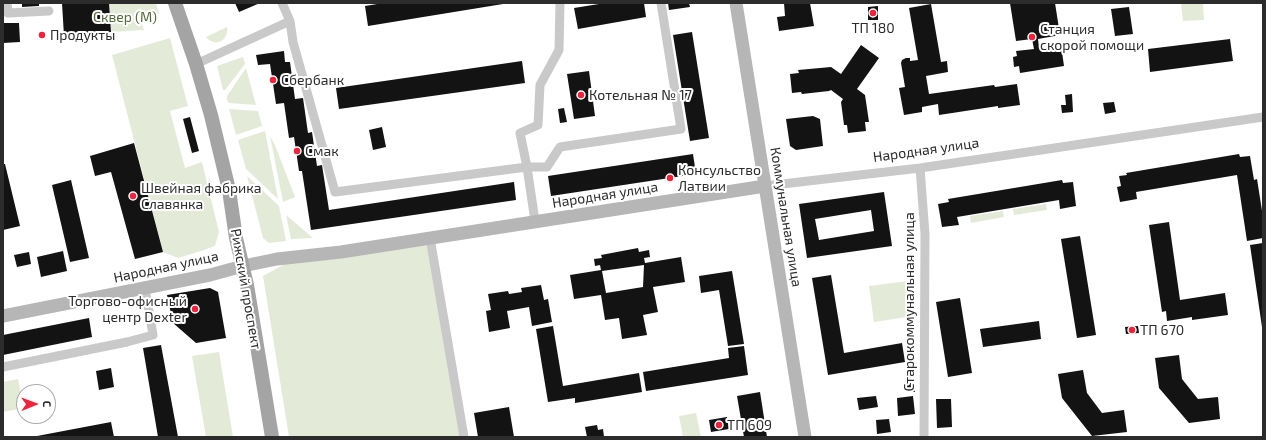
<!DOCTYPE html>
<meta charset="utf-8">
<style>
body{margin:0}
#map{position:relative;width:1266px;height:440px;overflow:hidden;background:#fff;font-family:"Exo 2",sans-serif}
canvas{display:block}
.frame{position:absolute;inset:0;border:4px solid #2c2c2c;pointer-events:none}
.north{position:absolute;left:16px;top:384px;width:40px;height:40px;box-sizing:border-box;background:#fff;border:1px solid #ababab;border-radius:50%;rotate:89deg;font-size:11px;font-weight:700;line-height:16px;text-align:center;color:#2c2c2c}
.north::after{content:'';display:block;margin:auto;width:14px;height:18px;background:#ed243c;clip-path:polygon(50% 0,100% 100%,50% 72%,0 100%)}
</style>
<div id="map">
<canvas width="1266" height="440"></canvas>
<div class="frame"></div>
<div class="north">С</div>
</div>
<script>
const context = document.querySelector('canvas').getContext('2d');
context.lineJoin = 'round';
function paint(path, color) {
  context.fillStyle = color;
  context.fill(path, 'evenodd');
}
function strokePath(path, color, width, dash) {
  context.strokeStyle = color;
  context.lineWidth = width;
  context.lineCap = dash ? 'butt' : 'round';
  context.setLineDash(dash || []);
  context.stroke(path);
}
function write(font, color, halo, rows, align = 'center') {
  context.font = font + ' "Exo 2",sans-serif';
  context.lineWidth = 4;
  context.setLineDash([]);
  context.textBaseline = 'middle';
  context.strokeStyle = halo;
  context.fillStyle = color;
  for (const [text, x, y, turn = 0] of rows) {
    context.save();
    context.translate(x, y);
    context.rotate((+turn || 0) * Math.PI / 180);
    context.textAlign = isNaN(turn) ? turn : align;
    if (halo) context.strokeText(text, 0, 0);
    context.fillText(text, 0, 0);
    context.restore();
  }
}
paint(new Path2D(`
 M109 3H156L159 14 139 16 144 30 111 32Z
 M1181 3H1203L1204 20 1183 21Z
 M227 27C229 41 215 48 206 37Z
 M170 38 188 106 170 111 185 168 202 162 219 232 215 246 201 251 178 258 163 252 112 55Z
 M243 57 245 64 225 90H223L217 66Z
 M246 68 256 105 229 103 227 100V96Z
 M229 109 258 111 262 126 236 135Z
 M265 131 278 199 246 169 238 140Z
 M270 136 275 145 295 197 283 202Z
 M247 176 279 206 286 241 269 243 263 238Z
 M1046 204 1047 210 1014 215 1013 209Z
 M1003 211 1004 217 971 223 970 216Z
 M286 215 313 238 291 239Z
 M429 245 461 437H289L263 276 285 264Z
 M908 281 914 316 874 322 869 286Z
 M219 352 233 437H206L192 356Z
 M18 379 24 408 3 412V382Z
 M696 413 701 437H683L679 416Z`), '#e3ebd8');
paint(new Path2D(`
 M22 3H39V6L22 7Z
 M62 3H109L111 32 64 36Z
 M235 3H260L239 12Z
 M383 3H503V4L368 26 365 6Z
 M605 3H644L646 17 578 29 574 8Z
 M668 3H689L690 7 669 10Z
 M784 3H810L814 26 779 31 777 17 785 16Z
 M1010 3H1055L1060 35 1038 39 1039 48 1061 45 1064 66 1020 73 1019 66 1014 67 1013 57 1017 56 1016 51 1034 49 1032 39 1016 41Z
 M931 4 941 62 947 61 948 72 926 76 929 94 994 85 995 87 1017 84 1020 105 998 108V106L939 115 938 104 922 107V112L904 115 899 88 905 87 901 63 902 60 906 58H910V61L918 60 909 8Z
 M878 6V20H868V7Z
 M1129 7 1133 34 1115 36 1111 9Z
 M3 23H19L20 42 3 43Z
 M692 32 709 138 690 141 673 35Z
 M1230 39 1233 61 1150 72 1148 49Z
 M861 45 879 58 857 89 865 95 869 122H865L866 131 848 133 847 125H844L841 102 843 99 831 90 829 91 802 94 801 92 792 93 790 74 799 73 798 70 831 67 841 74Z
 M284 51 285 62H290L295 99 303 98 308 133 312 132 317 166 322 165 329 210 514 182 516 200 311 230 302 171H299L294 137 289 138 284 103 276 104 270 64 258 65 256 55Z
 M522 61 525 83 339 109 336 88Z
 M589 71 595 116 574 119 567 74Z
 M1072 94 1073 112 1062 113 1061 105H1066L1065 95Z
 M1114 102 1116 112 1105 114 1103 103Z
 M564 108 567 122 560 123 558 109Z
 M813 116 820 119 823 146 796 150 790 146 786 119Z
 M190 117 199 151 192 153 183 119Z
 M382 127 386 147 373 150 369 130Z
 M134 143 163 252 135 259 111 172 95 176 90 156Z
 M693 154 696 174 551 196 548 176Z
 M1239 154 1240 157 1250 156 1254 180 1257 179 1263 217V238L1247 241 1237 175 1136 192 1137 199 1120 202 1117 187 1121 186 1119 176 1127 175 1126 173Z
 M3 164H5L20 226 3 230Z
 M71 180 89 258 70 262 52 185Z
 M1062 180 1063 183 1073 182 1076 206 1060 209 1059 200 957 217 959 225 942 227 938 204 949 202 948 199Z
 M884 192 892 246 807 258 799 204ZM871 210 874 231 819 240 815 219Z
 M1169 222 1180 300 1225 293 1228 315 1192 320V317L1167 321 1166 311 1162 312 1149 225Z
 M1080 236 1096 335 1077 338 1061 239Z
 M1263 243V327H1262L1250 245Z
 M638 248 639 252 649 250 650 257 644 258 645 263 681 257 685 282 653 287 658 312 643 315 647 335 622 339 619 318 605 320 601 295 574 299 570 275 601 270 600 265 595 266 594 259 602 258 601 255ZM644 265 643 287 606 293 602 271Z
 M63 251 67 271 41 277 37 257Z
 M29 252 31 264 17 267 14 255Z
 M732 271 744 344 728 346 719 290 701 293 699 276Z
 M831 275 844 353 902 343 905 362 828 375 812 278Z
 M541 285 544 300 548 299 552 322 532 326 529 307 507 311 510 328 489 332 486 311 491 310 488 294 508 291 509 294 522 292 521 288Z
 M210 288 218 292 226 338 196 343 173 323 167 295Z
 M960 298 972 373 948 377 936 302Z
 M89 318 92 337 3 355V335Z
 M1039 321 1041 339 983 347 980 329Z
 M553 326 563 386 639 373 642 392 575 403V398L548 402 536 329Z
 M1138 326 1139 333 1126 334 1125 327Z
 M161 345 178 437H158L143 348Z
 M744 346 748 375 646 391 643 372 729 358 728 348Z
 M1179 355 1182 379 1198 399 1218 397 1220 419 1189 423 1159 388 1155 358Z
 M111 368 114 387 99 390 96 371Z
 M1083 370 1087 393 1102 413 1124 410 1127 432 1092 436 1062 398 1058 374Z
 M905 383H915V392H906Z
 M760 392 767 437H744L737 396Z
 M876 396 878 407 859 410 857 398Z
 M913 396 915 414 898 416 897 398Z
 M936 399H951L952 427 937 428Z
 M509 407 514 437H478L474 413Z
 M727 417 729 429 711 432 709 420Z
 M889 419 891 432 877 434 876 420Z
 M111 422 114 437H37V436Z
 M597 425 598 430 603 429 604 437H587L585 427Z`), '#131313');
strokePath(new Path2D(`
 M7 3 8 13 49 11
 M282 3 290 21 293 42 335 192 527 167 535 221
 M560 3 559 50 540 85 538 125 520 133 527 167H547L560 147 681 129 661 3
 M196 64 290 21
 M920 168 925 234 924 437
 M765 186 920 168 1263 117
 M430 238 464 437
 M3 367 127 342 153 335 145 288`), '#c9c9c9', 9);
strokePath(new Path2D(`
 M736 3 805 437
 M3 316 210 275 243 266 277 259 341 252 765 186`), '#b6b6b6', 13);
strokePath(new Path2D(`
 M175 3 196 64 211 115 229 190 236 238 247 285 272 437`), '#a4a4a4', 14);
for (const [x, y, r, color] of [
 [873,13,4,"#ed243c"],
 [42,35,4,"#ed243c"],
 [1032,37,4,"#ed243c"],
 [273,80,4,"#ed243c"],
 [581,95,4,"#ed243c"],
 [297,151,4,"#ed243c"],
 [670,178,4,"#ed243c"],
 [133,196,4,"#ed243c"],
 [195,309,4,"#ed243c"],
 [1132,330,4,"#ed243c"],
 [719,425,4,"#ed243c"]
]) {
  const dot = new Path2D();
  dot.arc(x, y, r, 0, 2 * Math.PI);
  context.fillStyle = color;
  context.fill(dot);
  strokePath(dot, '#fff', 1.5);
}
write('14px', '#516938', '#fff', [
 ["Сквер (М)",125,17]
]);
write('14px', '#2c2c2c', '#fff', [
 ["ТП 180",873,28,"center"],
 ["Станция",1040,29],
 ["скорой помощи",1040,45],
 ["Продукты",50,35],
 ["Сбербанк",281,80],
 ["Котельная № 17",589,95],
 ["Смак",305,151],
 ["Консульство",678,170],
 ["Латвии",678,186],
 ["Швейная фабрика",141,188],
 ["Славянка",141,204],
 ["Торгово-офисный",187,301,"right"],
 ["центр Dexter",187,317,"right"],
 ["ТП 670",1140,330],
 ["ТП 609",727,425]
], 'left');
write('14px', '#2c2c2c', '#fff', [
 ["Народная улица",926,150,-8],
 ["Народная улица",605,195,-9],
 ["Коммунальная улица",786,217,81],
 ["Народная улица",166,267,-12],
 ["Рижский проспект",246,289,80],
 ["Старокоммунальная улица",909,302,-90]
]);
</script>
